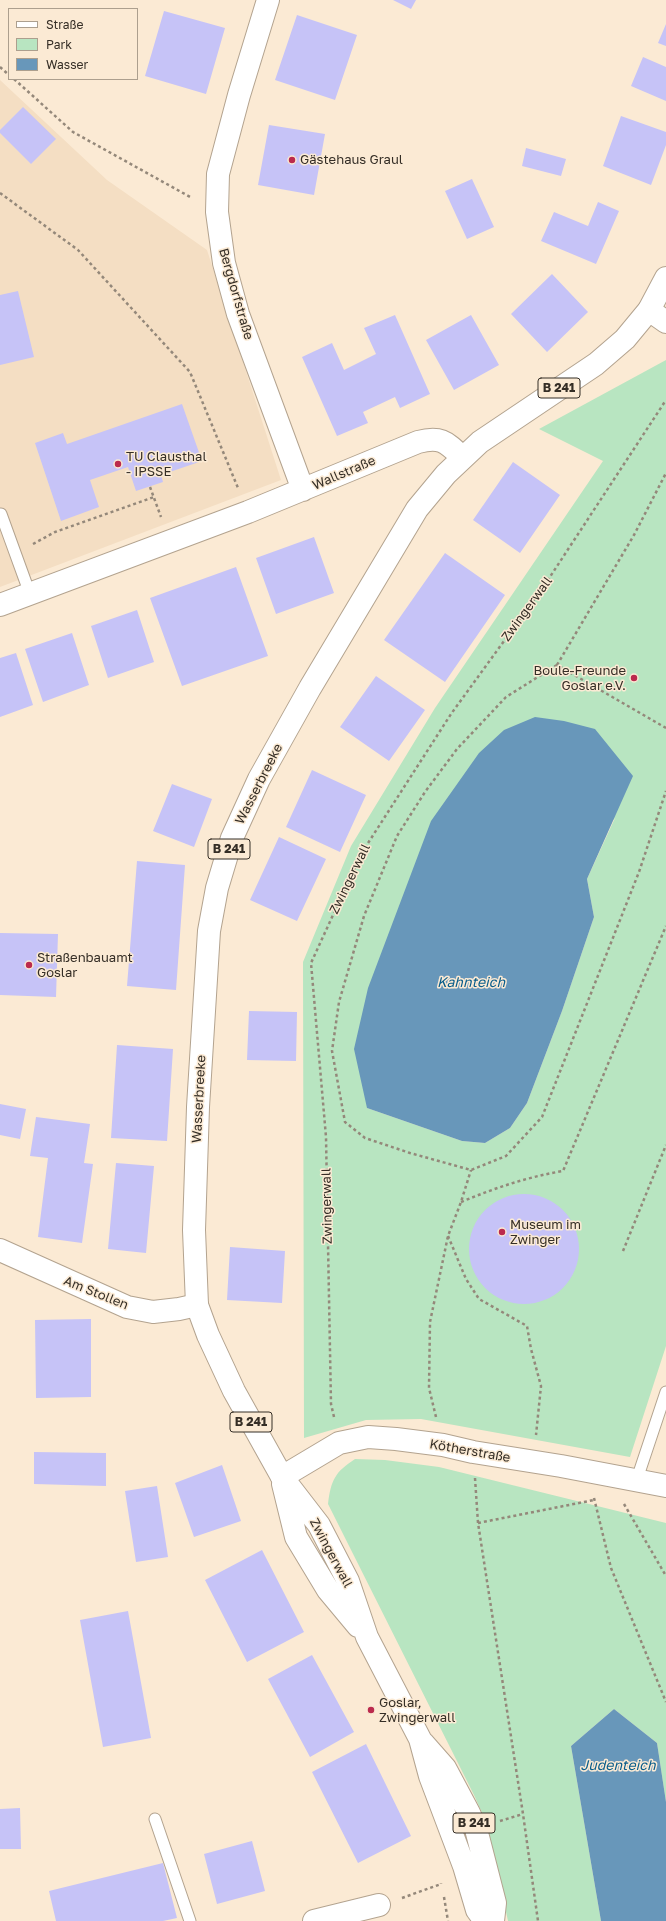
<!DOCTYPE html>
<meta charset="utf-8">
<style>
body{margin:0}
#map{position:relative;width:666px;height:1921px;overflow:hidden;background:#fbead4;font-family:"Golos Text",sans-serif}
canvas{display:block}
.legend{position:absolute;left:8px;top:8px;width:130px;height:72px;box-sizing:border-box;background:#fbead4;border:1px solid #ac9f8e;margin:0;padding:5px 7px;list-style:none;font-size:12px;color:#352e26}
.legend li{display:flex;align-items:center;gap:8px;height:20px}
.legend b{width:20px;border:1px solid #ac9f8e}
</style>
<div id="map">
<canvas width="666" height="1921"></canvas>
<ul class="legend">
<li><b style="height:5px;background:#fff"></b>Straße</li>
<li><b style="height:11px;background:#b8e5c1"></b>Park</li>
<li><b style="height:11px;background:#6897ba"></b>Wasser</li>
</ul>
</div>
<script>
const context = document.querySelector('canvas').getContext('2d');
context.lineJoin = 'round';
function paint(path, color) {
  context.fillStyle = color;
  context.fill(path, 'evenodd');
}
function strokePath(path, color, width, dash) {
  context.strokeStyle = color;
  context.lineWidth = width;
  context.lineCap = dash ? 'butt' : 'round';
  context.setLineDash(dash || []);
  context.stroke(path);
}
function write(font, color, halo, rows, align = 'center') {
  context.font = font + ' "Golos Text",sans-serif';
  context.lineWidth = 3;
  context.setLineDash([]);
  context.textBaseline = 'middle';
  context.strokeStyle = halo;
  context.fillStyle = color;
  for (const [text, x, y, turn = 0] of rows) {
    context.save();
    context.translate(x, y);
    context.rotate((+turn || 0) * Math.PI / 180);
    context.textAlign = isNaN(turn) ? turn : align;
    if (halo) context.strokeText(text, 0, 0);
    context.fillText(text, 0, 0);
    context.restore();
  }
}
paint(new Path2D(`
 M0 80 107 180 207 250 281 480 0 587Z`), '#f4dec3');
paint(new Path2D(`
 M666 360V1346L630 1457 421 1419 366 1420 304 1438 303 962 351 846 435 708 603 461 539 429ZM615 818 587 879 594 917 562 1011 527 1103 510 1128 485 1143 462 1141 367 1108Z
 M355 1459 385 1460 439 1467 666 1523V1802L657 1743 614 1709 571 1746 601 1921H508L487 1824 474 1795 328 1504C331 1480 335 1472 355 1459Z`), '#b8e5c1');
paint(new Path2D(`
 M535 717 564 721 595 729 633 776 587 879 594 917 562 1011 527 1103 510 1128 485 1143 462 1141 367 1108 354 1049 368 988 431 821 479 753 504 730Z
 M614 1709 657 1743 666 1802V1921H601L571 1746Z`), '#6897ba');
paint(new Path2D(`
 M393 0H416L411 9Z
 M164 11 225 28 206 94 145 76Z
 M297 15 357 35 335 100 275 80Z
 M666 24V46L658 43Z
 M643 57 666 67V101L631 86Z
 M23 107 56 139 31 164 0 133V130Z
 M621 116 666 132V145L651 185 603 166Z
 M269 125 325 134 314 195 258 185Z
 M526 148 566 159 561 176 522 166Z
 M472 179 494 227 467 239 445 191Z
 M598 202 619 211 596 264 541 241 554 212 588 226Z
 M552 274 588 312 547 352 511 314Z
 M18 291 34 357 0 365V295Z
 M395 315 430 394 400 408 395 397 363 412 368 423 337 436 302 357 332 343 344 370 376 354 364 328Z
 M471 315 499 365 454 390 426 340Z
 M182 404 202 461 161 475 163 482 136 491 128 467 90 480 99 507 61 521 35 443 63 433 67 444Z
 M513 462 560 495 520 553 473 520Z
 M314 537 334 593 276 614 256 558Z
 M445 553 505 595 445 682 384 640Z
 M236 567 268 656 182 686 150 598Z
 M137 610 154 662 108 678 91 626Z
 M72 633 89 685 43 702 25 649Z
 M16 653 33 705 0 717V658Z
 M376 676 425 710 389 761 340 727Z
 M312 770 366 795 340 852 286 827Z
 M172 784 212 799 194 847 153 831Z
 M279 837 326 859 297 921 250 900Z
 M137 861 185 865 176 990 127 986Z
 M0 933 58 934 56 997 0 995Z
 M249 1011 297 1012 296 1061 247 1060Z
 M117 1045 173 1049 167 1141 111 1138Z
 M0 1104 26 1109 20 1139 0 1135Z
 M36 1117 90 1124 84 1163 93 1164 82 1243 38 1237 48 1158 30 1156Z
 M116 1163 154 1166 146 1253 108 1249Z
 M469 1249a55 55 0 1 1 110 0a55 55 0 1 1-110 0Z
 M230 1247 285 1251 282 1303 227 1300Z
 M91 1319V1397L36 1398 35 1320Z
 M34 1452 106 1453V1486L34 1484Z
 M222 1465 241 1521 194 1537 175 1483Z
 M157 1486 168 1557 136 1562 125 1491Z
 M262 1550 304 1632 247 1662 205 1580Z
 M128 1611 151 1738 103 1747 80 1620Z
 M312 1655 354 1732 310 1757 268 1679Z
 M366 1744 411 1836 358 1863 312 1772Z
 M20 1808 21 1849H0V1809Z
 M252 1841 265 1891 217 1904 204 1854Z
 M163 1863 177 1918 163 1921H56L49 1891Z`), '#c6c3f7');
const lane = new Path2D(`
 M1 514 30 594
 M637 1479 666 1392
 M155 1819 190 1921`);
const street = new Path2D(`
 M268 0 239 95 218 174 217 212 224 263 238 314 303 490
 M649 310 666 322
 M0 605 248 512 418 442C441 436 446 442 462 457
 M0 1250 127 1307 153 1312 179 1309 197 1305
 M282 1477 339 1443 368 1437 396 1439 443 1445 473 1452 561 1466 666 1486
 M314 1921 379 1905`);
const primary = new Path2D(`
 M283 1484 296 1537 328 1590 358 1626
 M423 1743 445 1768 469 1813 476 1829 495 1903 493 1921
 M485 1921 477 1910 464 1866 430 1776 420 1739 367 1637 348 1581 319 1525 282 1477 234 1391 208 1335 197 1305 194 1230 198 1107 209 931 217 888 232 838 259 779 310 688 417 509 446 474 480 442 596 364 625 339 649 310 666 278`);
strokePath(lane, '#b3a38f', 13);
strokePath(street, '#b3a38f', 24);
strokePath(primary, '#b3a38f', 24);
strokePath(new Path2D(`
 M0 67 9 75
 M14 79 73 132 192 198
 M0 193 78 250 190 372 238 488
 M150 487 161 517
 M33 544 55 532 154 497
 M557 665 634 535 666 473
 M666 728 557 665 506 697 457 749 425 792 397 836 364 916 339 1002 332 1051 345 1122 365 1138 410 1153 471 1170 506 1156 542 1117 639 872 666 791
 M461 1202C495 1188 527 1177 563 1171L666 926
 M448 1236 466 1279 479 1299 527 1326 531 1349 541 1386 536 1435
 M623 1251 666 1145
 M334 1417 331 1404 326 1137 311 963 361 854 451 714 544 586 666 400
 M436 1417 429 1388 430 1322 448 1236 461 1202 471 1170
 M475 1478 478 1523 523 1814 538 1921
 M594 1498 611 1568 666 1702
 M624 1504 666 1576
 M478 1523 594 1500
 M500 1821 523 1814
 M444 1897 448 1921
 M402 1898 441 1884V1883`), '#94887a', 2.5, [3, 3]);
strokePath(lane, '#fff', 11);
strokePath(street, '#fff', 22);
strokePath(primary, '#fff', 22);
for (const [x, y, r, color] of [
 [292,160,4,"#bb2a4d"],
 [118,464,4,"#bb2a4d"],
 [634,678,4,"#bb2a4d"],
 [29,965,4,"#bb2a4d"],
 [502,1232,4,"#bb2a4d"],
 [371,1710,4,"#bb2a4d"]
]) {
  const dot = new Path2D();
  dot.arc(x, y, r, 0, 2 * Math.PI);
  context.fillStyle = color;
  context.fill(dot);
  strokePath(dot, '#fbead4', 1.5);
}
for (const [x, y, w] of [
 [559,388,42],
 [229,849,42],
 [251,1422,42],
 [474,1823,42]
]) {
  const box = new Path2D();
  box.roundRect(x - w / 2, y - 10, w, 20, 3);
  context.fillStyle = '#fbead4';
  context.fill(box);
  strokePath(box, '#352e26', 1);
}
write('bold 12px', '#352e26', null, [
 ["B 241",559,388],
 ["B 241",229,849],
 ["B 241",251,1422],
 ["B 241",474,1823]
]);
write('13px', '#352e26', '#fbead4', [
 ["Gästehaus Graul",300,160],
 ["TU Clausthal",126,457],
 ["- IPSSE",126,472],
 ["Boule-Freunde",626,671,"right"],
 ["Goslar e.V.",626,686,"right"],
 ["Straßenbauamt",37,958],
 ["Goslar",37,973],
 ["Museum im",510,1225],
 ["Zwinger",510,1240],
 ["Goslar,",379,1703],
 ["Zwingerwall",379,1718]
], 'left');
write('13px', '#352e26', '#fbead4', [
 ["Bergdorfstraße",236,294,74],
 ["Wallstraße",344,473,-23],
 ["Zwingerwall",527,609,-54],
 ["Wasserbreeke",259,784,-63],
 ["Zwingerwall",350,879,-64],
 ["Wasserbreeke",199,1099,-87],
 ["Zwingerwall",327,1206,-91],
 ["Am Stollen",96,1293,22],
 ["Kötherstraße",470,1451,10],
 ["Zwingerwall",331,1553,62]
]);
write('italic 14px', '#095d8b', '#fbead4', [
 ["Kahnteich",471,983],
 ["Judenteich",618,1766]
]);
</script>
